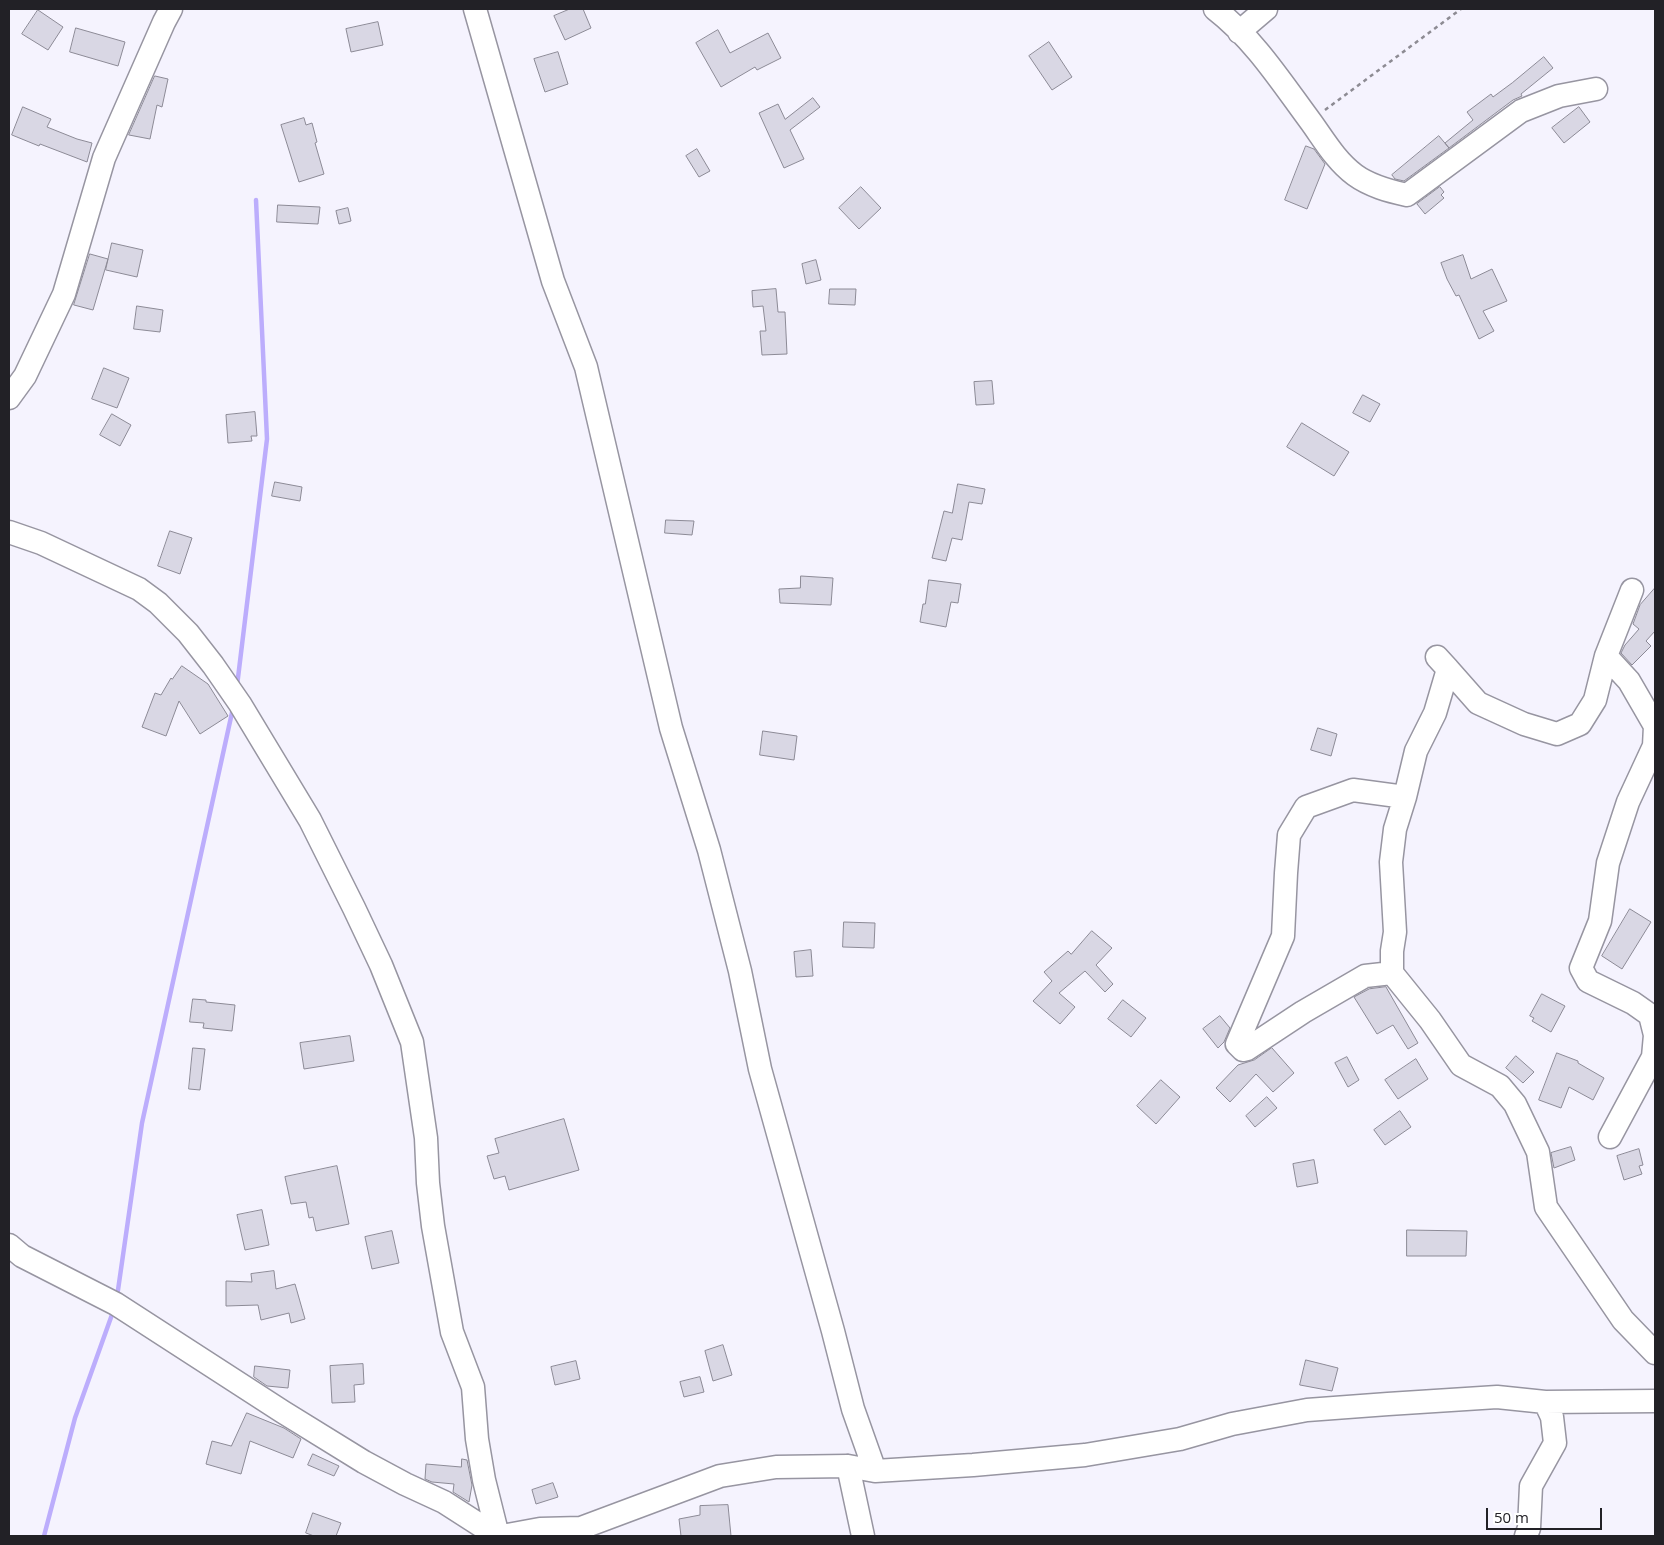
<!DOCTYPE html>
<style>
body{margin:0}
#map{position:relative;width:1664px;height:1545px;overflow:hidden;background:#f5f3fe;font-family:"Open Sans",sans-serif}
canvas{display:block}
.frame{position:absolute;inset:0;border:10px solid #222126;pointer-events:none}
.scale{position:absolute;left:1486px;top:1508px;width:116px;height:22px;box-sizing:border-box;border:2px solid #222126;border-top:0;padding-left:6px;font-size:15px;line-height:18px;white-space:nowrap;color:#222126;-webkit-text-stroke:4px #fff;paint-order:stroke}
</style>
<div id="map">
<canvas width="1664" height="1545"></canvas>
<div class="frame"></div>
<div class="scale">50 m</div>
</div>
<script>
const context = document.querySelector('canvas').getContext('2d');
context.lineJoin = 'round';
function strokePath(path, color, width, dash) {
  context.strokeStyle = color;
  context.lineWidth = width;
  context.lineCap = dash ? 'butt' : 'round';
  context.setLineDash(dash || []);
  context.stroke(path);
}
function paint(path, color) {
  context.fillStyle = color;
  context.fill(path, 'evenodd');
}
strokePath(new Path2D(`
 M237 686 267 439 256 200
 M117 1297 142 1123 233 708
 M44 1536 75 1418 114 1309`), '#bcadfc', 4.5);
const building = new Path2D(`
 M570 9H583L591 28 565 40 554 16Z
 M38 10 63 27 48 50 22 34Z
 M378 22 383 45 351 52 346 29Z
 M76 28 125 42 118 66 70 52Z
 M718 30 730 53 768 33 781 58 757 70 755 67 721 87 696 43Z
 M1049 42 1072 77 1052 90 1029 56Z
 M558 52 568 84 545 92 534 59Z
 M1544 57 1553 68 1521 94 1522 96 1513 100 1449 148 1445 143 1473 120 1467 112 1491 94 1493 97 1512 83Z
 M155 76 168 79 162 107 157 105 150 139 129 135Z
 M813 98 820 107 790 130 804 159 784 168 759 113 778 104 785 119Z
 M23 107 51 119 47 127 77 139 92 143 87 162 40 144 39 146 12 135Z
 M1579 107 1590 122 1564 143 1552 128Z
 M304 118 306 125 312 123 317 142 315 143 324 174 299 182 281 125Z
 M1439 136 1449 148 1404 181 1395 179 1392 175Z
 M1306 146 1314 149 1325 164 1307 209 1285 200Z
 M697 149 710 171 699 177 686 156Z
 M861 187 881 208 859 229 839 208Z
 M1440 187 1444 192 1441 195 1444 198 1425 214 1417 204Z
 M278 205 320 207 318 224 277 222Z
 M348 208 351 221 339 224 336 211Z
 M112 243 143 250 137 277 106 270Z
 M90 254 108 259 93 310 74 305Z
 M1463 255 1471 279 1492 269 1507 301 1483 311 1494 331 1479 339 1459 295 1456 296 1447 279 1441 263Z
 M816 260 821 280 806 284 802 264Z
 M776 289 778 312H785L787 354 762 355 760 331H766L763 306 753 307 752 291Z
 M830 289H856L855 305 829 304Z
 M137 306 163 310 160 332 134 329Z
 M104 368 129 378 117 408 92 399Z
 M992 381 994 404 976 405 974 382Z
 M1363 395 1380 404 1370 422 1353 413Z
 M255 412 257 436H251L252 441 228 443 226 415Z
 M112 414 131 425 120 446 100 435Z
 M1302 423 1349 452 1334 476 1287 447Z
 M275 482 302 487 300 501 272 496Z
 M958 484 985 489 982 504 969 502 962 540 952 538 946 561 932 558 944 511 952 513Z
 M666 520 694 521 692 535 665 533Z
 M170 531 192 538 180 574 158 566Z
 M801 576 833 578 831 605 780 603 779 589 800 588Z
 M929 580 961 584 958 603 951 602 946 627 920 622 923 604H925Z
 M1655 588V631L1646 641 1651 646 1632 665 1621 653 1625 645 1639 629 1633 624 1640 605Z
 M182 666 208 684 228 716 200 734 179 701 166 736 142 727 155 693 161 695 171 678 172 679Z
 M1318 728 1337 734 1331 756 1311 750Z
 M763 731 797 736 794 760 760 755Z
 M1630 909 1651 922 1622 969 1602 956Z
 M844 922 875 923 874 948 843 947Z
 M1092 931 1112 948 1096 965 1113 984 1105 992 1085 971 1059 993 1075 1007 1060 1024 1033 1001 1052 981 1044 972 1068 951 1071 954Z
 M811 950 813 976 796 977 794 952Z
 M1386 987 1418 1043 1408 1049 1393 1025 1377 1034 1354 997 1369 989Z
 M1542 994 1565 1006 1551 1032 1532 1021 1534 1018 1530 1016Z
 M193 999 206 1000V1002L235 1005 232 1031 203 1028 204 1023 190 1022Z
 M1123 1000 1146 1018 1131 1037 1108 1019Z
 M1220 1016 1230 1028 1224 1042 1218 1048 1203 1029Z
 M350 1036 354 1061 304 1069 300 1043Z
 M193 1048 205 1049 200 1090 189 1089Z
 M1272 1048 1294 1073 1273 1092 1256 1074 1230 1102 1216 1088 1238 1065 1254 1060Z
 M1557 1053 1578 1061V1063L1604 1078 1593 1100 1569 1087 1561 1108 1539 1100Z
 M1516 1056 1534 1072 1523 1083 1506 1068Z
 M1347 1057 1359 1080 1348 1087 1335 1063Z
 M1416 1059 1428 1079 1398 1099 1385 1080Z
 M1161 1080 1180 1097 1156 1124 1137 1106Z
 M1267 1097 1277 1108 1255 1127 1246 1116Z
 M1400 1111 1411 1127 1385 1145 1374 1130Z
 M564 1119 579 1170 509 1190 505 1176 494 1179 487 1156 499 1153 495 1139Z
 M1571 1147 1575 1160 1554 1168 1551 1153Z
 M1639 1149 1643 1165 1639 1166 1642 1174 1624 1180 1617 1156Z
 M1314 1160 1318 1183 1297 1187 1293 1164Z
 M337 1166 349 1224 316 1231 313 1217 309 1218 306 1202 291 1204 285 1177Z
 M262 1210 269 1245 245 1250 237 1215Z
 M1407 1230 1467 1231 1466 1256H1407Z
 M392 1231 399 1263 372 1269 365 1237Z
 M274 1271 276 1289 295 1284 305 1319 291 1323 289 1313 261 1320 258 1305 226 1306V1281L252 1282 251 1274Z
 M723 1345 732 1375 713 1381 705 1351Z
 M1306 1360 1338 1368 1332 1391 1300 1385Z
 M576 1361 580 1379 555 1385 551 1367Z
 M363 1364 364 1384 354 1385 355 1402 332 1403 330 1366Z
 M255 1366 290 1370 288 1388 267 1386 254 1377Z
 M700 1377 704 1392 684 1397 680 1382Z
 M247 1413 284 1428 301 1439 293 1458 250 1441 241 1474 206 1464 212 1441 231 1446Z
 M313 1454 339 1466 334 1476 308 1465Z
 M462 1459 467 1460 472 1485 469 1502 453 1492 454 1484 432 1482 425 1479 426 1464 461 1467Z
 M553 1483 558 1497 536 1504 532 1490Z
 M728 1505 731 1536H681L679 1519 700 1515V1506Z
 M313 1513 341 1523 336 1536H314L306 1533Z`);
paint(building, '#d9d7e4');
strokePath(building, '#8c8a96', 1);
const minor = new Path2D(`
 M475 9 553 281 586 367 671 728 709 850 740 971 760 1069 833 1331 853 1409 875 1471
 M1215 9C1254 39 1282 83 1311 122 1324 140 1336 161 1355 175 1370 186 1389 191 1407 195L1521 111 1559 96 1596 89
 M1239 32 1266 9
 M9 398 25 376 64 294 104 158 164 22 171 9
 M9 532 41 543 139 589 158 603 188 633 213 665 240 704 310 820 354 908 381 965 412 1042 426 1138 428 1183 433 1226 452 1332 473 1387 477 1439 484 1480 498 1536
 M1632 590 1606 656 1629 681 1655 726
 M1437 657 1448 669 1435 713 1416 751 1405 797 1395 829 1391 862 1395 932 1392 951V973L1430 1020 1461 1065 1500 1086 1515 1104 1538 1152 1546 1207 1623 1320 1655 1353
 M1448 669 1478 703 1524 724 1557 734 1580 724 1595 700 1606 656
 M1392 973 1365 976 1303 1012 1247 1049 1243 1050 1237 1044 1283 936 1286 873 1289 835 1306 807 1353 790 1405 797
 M1610 1137 1653 1057 1655 1035 1650 1015 1633 1003 1588 981 1581 968 1600 921 1608 863 1628 802 1654 746 1655 726
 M9 1245 22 1256 116 1304 283 1412 364 1462 405 1484 444 1502 497 1536
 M848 1466 863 1536
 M502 1536 540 1529 581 1528 720 1476 776 1467 848 1466 875 1471 973 1465 1085 1455 1180 1439 1232 1424 1307 1410 1388 1404 1497 1397 1545 1402 1655 1401
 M1526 1536 1529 1528 1531 1486 1555 1443 1552 1417 1545 1402`);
strokePath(minor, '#9795a1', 25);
strokePath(new Path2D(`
 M1325 110 1461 9`), '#8d8b93', 2.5, [4, 4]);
strokePath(minor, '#fff', 22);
</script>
